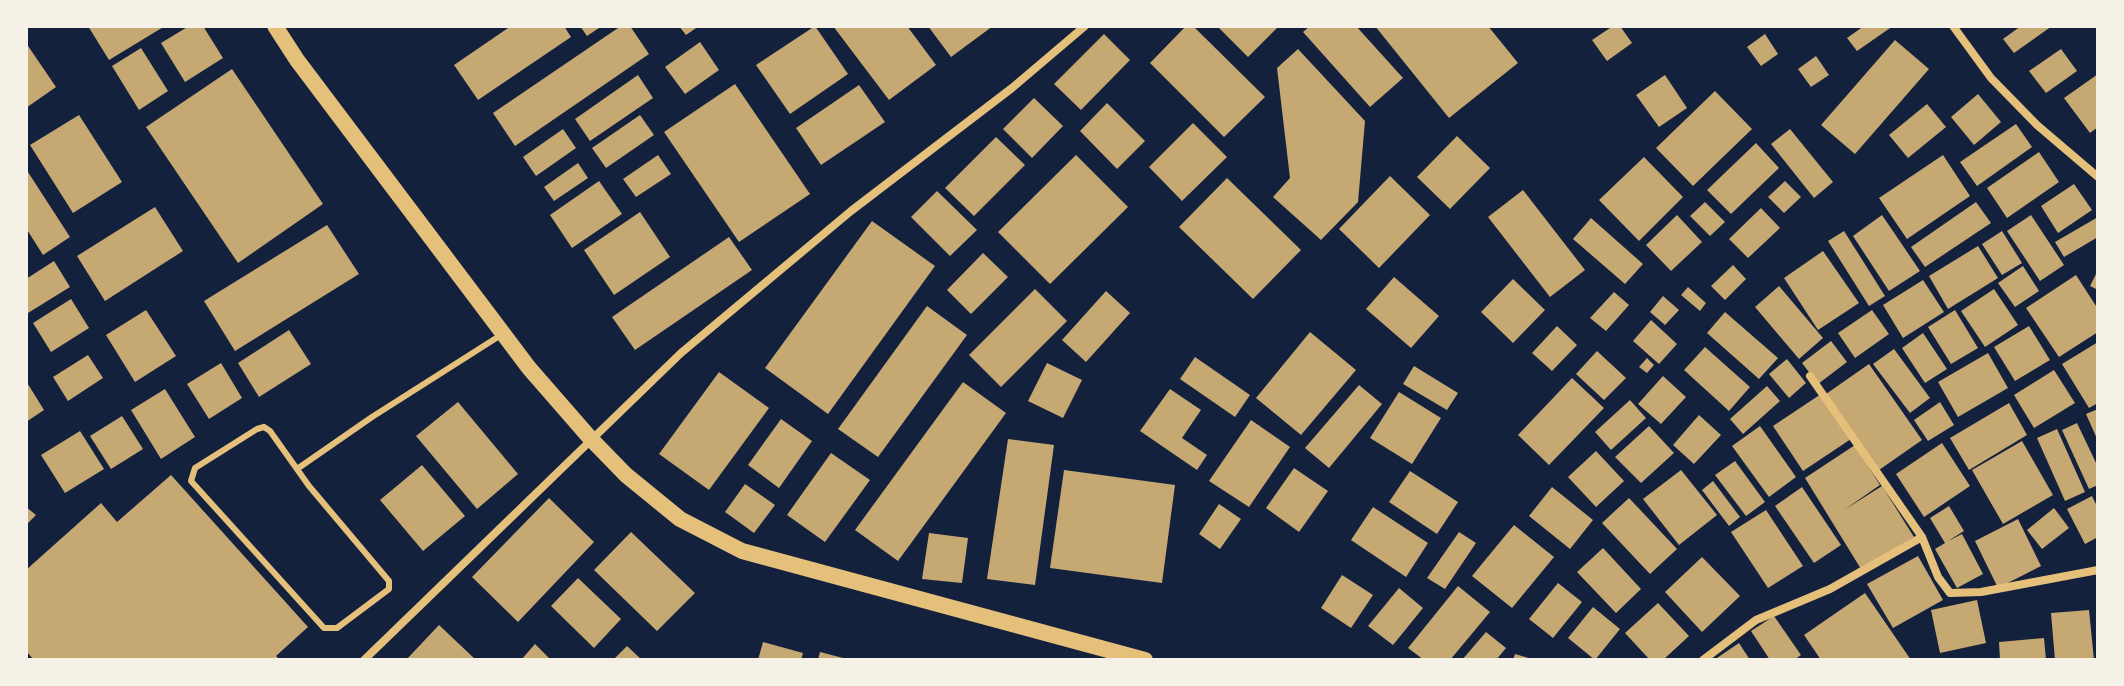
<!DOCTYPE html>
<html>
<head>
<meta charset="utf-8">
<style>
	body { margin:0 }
	#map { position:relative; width:2124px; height:686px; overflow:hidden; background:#14213d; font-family:Karla,sans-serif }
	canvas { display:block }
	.frame { position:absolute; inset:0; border:28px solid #f6f1e7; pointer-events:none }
</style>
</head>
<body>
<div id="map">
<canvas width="2124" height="686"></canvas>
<div class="frame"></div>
</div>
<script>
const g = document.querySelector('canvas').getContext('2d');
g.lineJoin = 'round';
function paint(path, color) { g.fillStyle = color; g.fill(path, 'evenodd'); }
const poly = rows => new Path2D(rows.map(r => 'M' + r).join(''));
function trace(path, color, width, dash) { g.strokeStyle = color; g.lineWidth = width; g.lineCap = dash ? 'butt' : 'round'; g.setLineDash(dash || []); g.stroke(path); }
paint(poly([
	[88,26,165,26,109,60],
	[189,26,203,26,223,58,185,82,161,43],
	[511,26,564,26,571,37,478,100,454,65],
	[580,26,602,26,587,36],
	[621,26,630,26,649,54,515,146,493,113],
	[679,26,699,26,686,35],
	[815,26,848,74,790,114,756,65],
	[833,26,907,26,936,65,889,100],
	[928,26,993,26,951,57],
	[1186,26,1193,26,1265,97,1224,137,1150,63],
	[1217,26,1279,26,1248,57],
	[1310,26,1356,26,1403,78,1370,107,1303,32],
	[1375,26,1488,26,1518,63,1449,118],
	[1613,26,1620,26,1632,43,1607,61,1592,40],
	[1864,26,1893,26,1857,51,1847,38],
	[2021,26,2052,26,2014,53,2003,39],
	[1104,34,1130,60,1081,110,1054,84],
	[1765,34,1778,54,1761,66,1747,47],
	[1895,40,1929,69,1855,154,1821,125],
	[700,42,719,70,685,94,665,67],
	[26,43,56,87,26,108],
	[141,48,168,91,139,110,112,66],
	[1298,49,1365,121,1358,202,1321,240,1273,197,1290,178,1277,68],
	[2061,49,2077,71,2046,93,2029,71],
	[1816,56,1829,75,1811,87,1798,69],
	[232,69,323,204,238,263,146,127],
	[2098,74,2098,127,2090,133,2064,98],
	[638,75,653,98,590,141,575,119],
	[1665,75,1687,108,1659,127,1636,95],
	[735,84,810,194,739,242,664,132],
	[859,85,885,122,821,165,796,128],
	[1715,91,1752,129,1693,186,1656,148],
	[1978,94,2001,122,1974,145,1951,117],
	[1034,98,1063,126,1032,158,1003,129],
	[1107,103,1145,141,1117,169,1080,131],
	[1927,104,1946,127,1908,158,1889,135],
	[79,115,122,182,73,213,30,145],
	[640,115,654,135,606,168,592,148],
	[1193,123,1227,157,1182,201,1149,167],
	[2016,124,2032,147,1977,186,1960,162],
	[563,129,576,148,536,176,523,157],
	[1790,129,1833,182,1814,198,1771,144],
	[1457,136,1490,168,1450,209,1417,177],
	[996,137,1025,165,974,216,945,188],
	[1756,143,1779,168,1731,214,1707,190],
	[2039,152,2059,182,2007,218,1987,188],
	[658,155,671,174,636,197,623,179],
	[1076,155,1128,207,1050,284,998,232],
	[1943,155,1970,196,1907,239,1879,198],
	[1644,157,1683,197,1639,241,1599,200],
	[578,163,588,178,554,201,544,187],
	[26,169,70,237,43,255,26,228],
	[1390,176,1430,215,1379,268,1339,229],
	[1227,178,1301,250,1253,299,1179,227],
	[599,181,622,214,572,248,550,215],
	[1785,181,1801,197,1784,213,1768,197],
	[2074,184,2092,210,2058,233,2041,206],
	[1523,190,1585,270,1550,297,1488,217],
	[937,191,977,230,950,256,911,217],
	[1705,202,1725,222,1710,236,1690,216],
	[1976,202,1991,223,1925,267,1911,247],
	[155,207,183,251,105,301,77,256],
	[1761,208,1780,228,1748,258,1729,239],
	[640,212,670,257,614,295,584,250],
	[1677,215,1702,242,1671,271,1646,245],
	[1882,215,1920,271,1889,291,1853,236],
	[2031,215,2064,265,2040,281,2007,231],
	[2098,217,2098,237,2064,257,2055,242],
	[1591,218,1643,264,1625,284,1573,239],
	[872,221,935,266,828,414,765,368],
	[327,225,359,274,235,351,204,301],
	[1844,231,1885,296,1869,306,1828,241],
	[2002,231,2022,263,2002,275,1982,244],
	[729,237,752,270,635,350,612,317],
	[1978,246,1998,278,1948,309,1929,276],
	[1823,251,1859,303,1818,330,1784,278],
	[983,253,1008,277,971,314,947,290],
	[54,261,70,287,28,313,26,309,26,279],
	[1733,265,1746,279,1725,300,1711,286],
	[2023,266,2039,291,2015,307,1998,283],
	[2098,270,2098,290,2090,286],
	[2076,275,2098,309,2098,332,2059,357,2026,308],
	[1394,277,1439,316,1411,348,1366,309],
	[1513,279,1545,310,1513,343,1481,312],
	[1923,280,1944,312,1903,338,1883,305],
	[1779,286,1823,338,1799,359,1755,307],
	[1688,287,1706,303,1700,311,1681,295],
	[1035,289,1067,321,1001,387,969,355],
	[1994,289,2018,325,1985,347,1961,311],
	[1106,291,1130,313,1086,362,1062,340],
	[1614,292,1629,305,1606,331,1590,318],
	[1663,296,1679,310,1665,325,1650,312],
	[71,299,89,328,51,352,33,323],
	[927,306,967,335,878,457,838,429],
	[146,310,176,356,135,382,106,335],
	[1872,310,1889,334,1855,358,1838,333],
	[1955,310,1978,348,1951,364,1928,327],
	[1725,312,1778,358,1759,379,1707,333],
	[1651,320,1677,344,1659,364,1633,341],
	[1557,326,1577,345,1552,371,1532,353],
	[2029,326,2050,360,2015,381,1994,347],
	[289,330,311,364,259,397,238,363],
	[1310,332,1356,370,1301,435,1256,398],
	[1923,333,1947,369,1925,383,1902,348],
	[1831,341,1847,362,1818,384,1802,363],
	[2098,342,2098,403,2089,408,2062,364],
	[1705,347,1750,387,1729,411,1684,370],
	[1894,349,1930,398,1910,413,1873,364],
	[1597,351,1626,378,1604,400,1576,374],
	[1988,353,2008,388,1958,417,1938,382],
	[88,355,103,378,68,401,53,377],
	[1195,357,1250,395,1235,417,1180,379],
	[1647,358,1654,365,1647,373,1639,367],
	[1787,359,1806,383,1789,398,1769,374],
	[221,363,242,398,209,419,187,384],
	[1047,363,1082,380,1063,418,1028,401],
	[1869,364,1922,440,1879,470,1826,394],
	[1414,366,1458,393,1447,410,1403,384],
	[2054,370,2075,403,2034,428,2014,395],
	[719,372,769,408,709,490,659,454],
	[1663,376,1686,397,1661,424,1638,404],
	[1572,378,1604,408,1549,465,1518,435],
	[26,381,44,410,26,422],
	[963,382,1006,413,898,561,855,530],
	[1359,385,1382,404,1329,468,1305,448],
	[1767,386,1780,401,1743,434,1730,419],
	[165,389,195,437,161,459,131,410],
	[1170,389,1201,410,1182,438,1207,455,1197,470,1140,431],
	[1399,392,1441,418,1412,464,1370,438],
	[1821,394,1851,439,1803,471,1773,426],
	[1630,400,1646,418,1611,450,1595,432],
	[458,402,518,474,477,509,416,436],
	[1940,402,1954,425,1928,441,1914,420],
	[2009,403,2027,435,1969,470,1950,438],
	[2098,409,2098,441,2086,414],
	[1699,415,1721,435,1694,464,1673,445],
	[122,416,143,449,111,469,90,436],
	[781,419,812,441,779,488,748,465],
	[1251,420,1290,447,1249,507,1209,481],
	[2077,423,2098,467,2098,485,2089,489,2062,430],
	[1649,426,1674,453,1641,483,1615,457],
	[1760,426,1796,477,1769,497,1732,446],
	[2057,429,2085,492,2065,501,2037,438],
	[80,431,104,469,65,493,41,455],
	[1008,439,1054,445,1035,585,987,579],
	[2022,441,2053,495,2003,524,1972,470],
	[1942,443,1970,486,1924,517,1896,474],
	[1855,445,1880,485,1844,510,1882,486,1914,537,1861,569,1805,478],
	[1596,451,1624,481,1596,507,1568,477],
	[831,453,870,480,825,542,787,515],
	[1735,461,1765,502,1746,516,1715,475],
	[422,465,465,516,423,551,380,500],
	[1294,468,1328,491,1299,532,1266,508],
	[1064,470,1175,485,1162,583,1050,568],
	[1681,470,1717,515,1679,545,1643,499],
	[1410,471,1458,502,1437,534,1389,502],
	[171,475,308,627,276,656,280,660,34,660,26,651,26,570,101,503,117,522],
	[1713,481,1740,517,1729,526,1702,490],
	[745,484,775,505,754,533,725,512],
	[1552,487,1593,520,1570,549,1529,516],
	[1802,487,1841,545,1814,563,1775,506],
	[2092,496,2098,508,2098,537,2085,544,2067,509],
	[549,498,594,542,518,622,472,577],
	[1629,498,1677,549,1650,574,1602,523],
	[1219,504,1241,519,1220,549,1199,534],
	[1949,506,1964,531,1948,541,1962,534,1983,574,1957,588,1935,549,1945,543,1930,518],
	[26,507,36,515,26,525],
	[1373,507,1428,543,1406,577,1351,540],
	[2054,508,2069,528,2042,549,2027,530],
	[1766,510,1803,566,1768,588,1731,532],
	[2018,519,2041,566,1998,588,1975,541],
	[1514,525,1554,557,1512,608,1472,576],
	[631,532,695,593,657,631,594,570],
	[1459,532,1476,543,1445,589,1427,578],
	[929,533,968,538,962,583,922,579],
	[1603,548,1641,589,1616,613,1577,572],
	[1918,556,1943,600,1893,628,1867,584],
	[1702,557,1740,596,1702,632,1665,592],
	[1342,575,1373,595,1351,628,1321,608],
	[578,578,621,619,594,648,551,606],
	[1558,583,1582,602,1553,638,1529,619],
	[1458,586,1490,612,1450,660,1424,660,1408,648],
	[1399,588,1423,608,1393,645,1368,626],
	[1865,593,1911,660,1821,660,1804,635],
	[1977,600,1986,643,1940,653,1931,610],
	[1658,603,1689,636,1663,660,1650,660,1625,633],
	[1593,607,1620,629,1595,660,1568,638],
	[2089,610,2094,660,2055,660,2051,613],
	[1774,616,1801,655,1794,660,1770,660,1751,631],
	[439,625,476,660,406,660],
	[1486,632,1506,648,1496,660,1462,660],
	[2044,638,2046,660,2000,660,1999,642],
	[763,642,803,653,801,660,758,660],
	[1739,643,1750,660,1714,660],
	[535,644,551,660,521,660],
	[627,646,642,660,613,660],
	[820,652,847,659,847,660,818,660],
	[1515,654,1532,659,1532,660,1513,660]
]), '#c6a872');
trace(poly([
	[264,427,270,431,309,486,389,581,389,589,337,628,324,628,191,481,195,468,257,429,264,427],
	[297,469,372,417,501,335]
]), '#e5c07b', 6);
trace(poly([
	[1953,26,1991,78,2037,125,2098,177],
	[1922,537,1938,577,1950,593,1981,592,2098,570],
	[364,660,681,353,851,211,1012,88,1085,26],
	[1703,660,1756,620,1830,589,1922,537,1810,376]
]), '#e5c07b', 8);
trace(poly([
	[275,26,297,60,529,368,590,438,626,475,680,519,742,551,1145,660]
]), '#e5c07b', 16);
</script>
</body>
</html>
